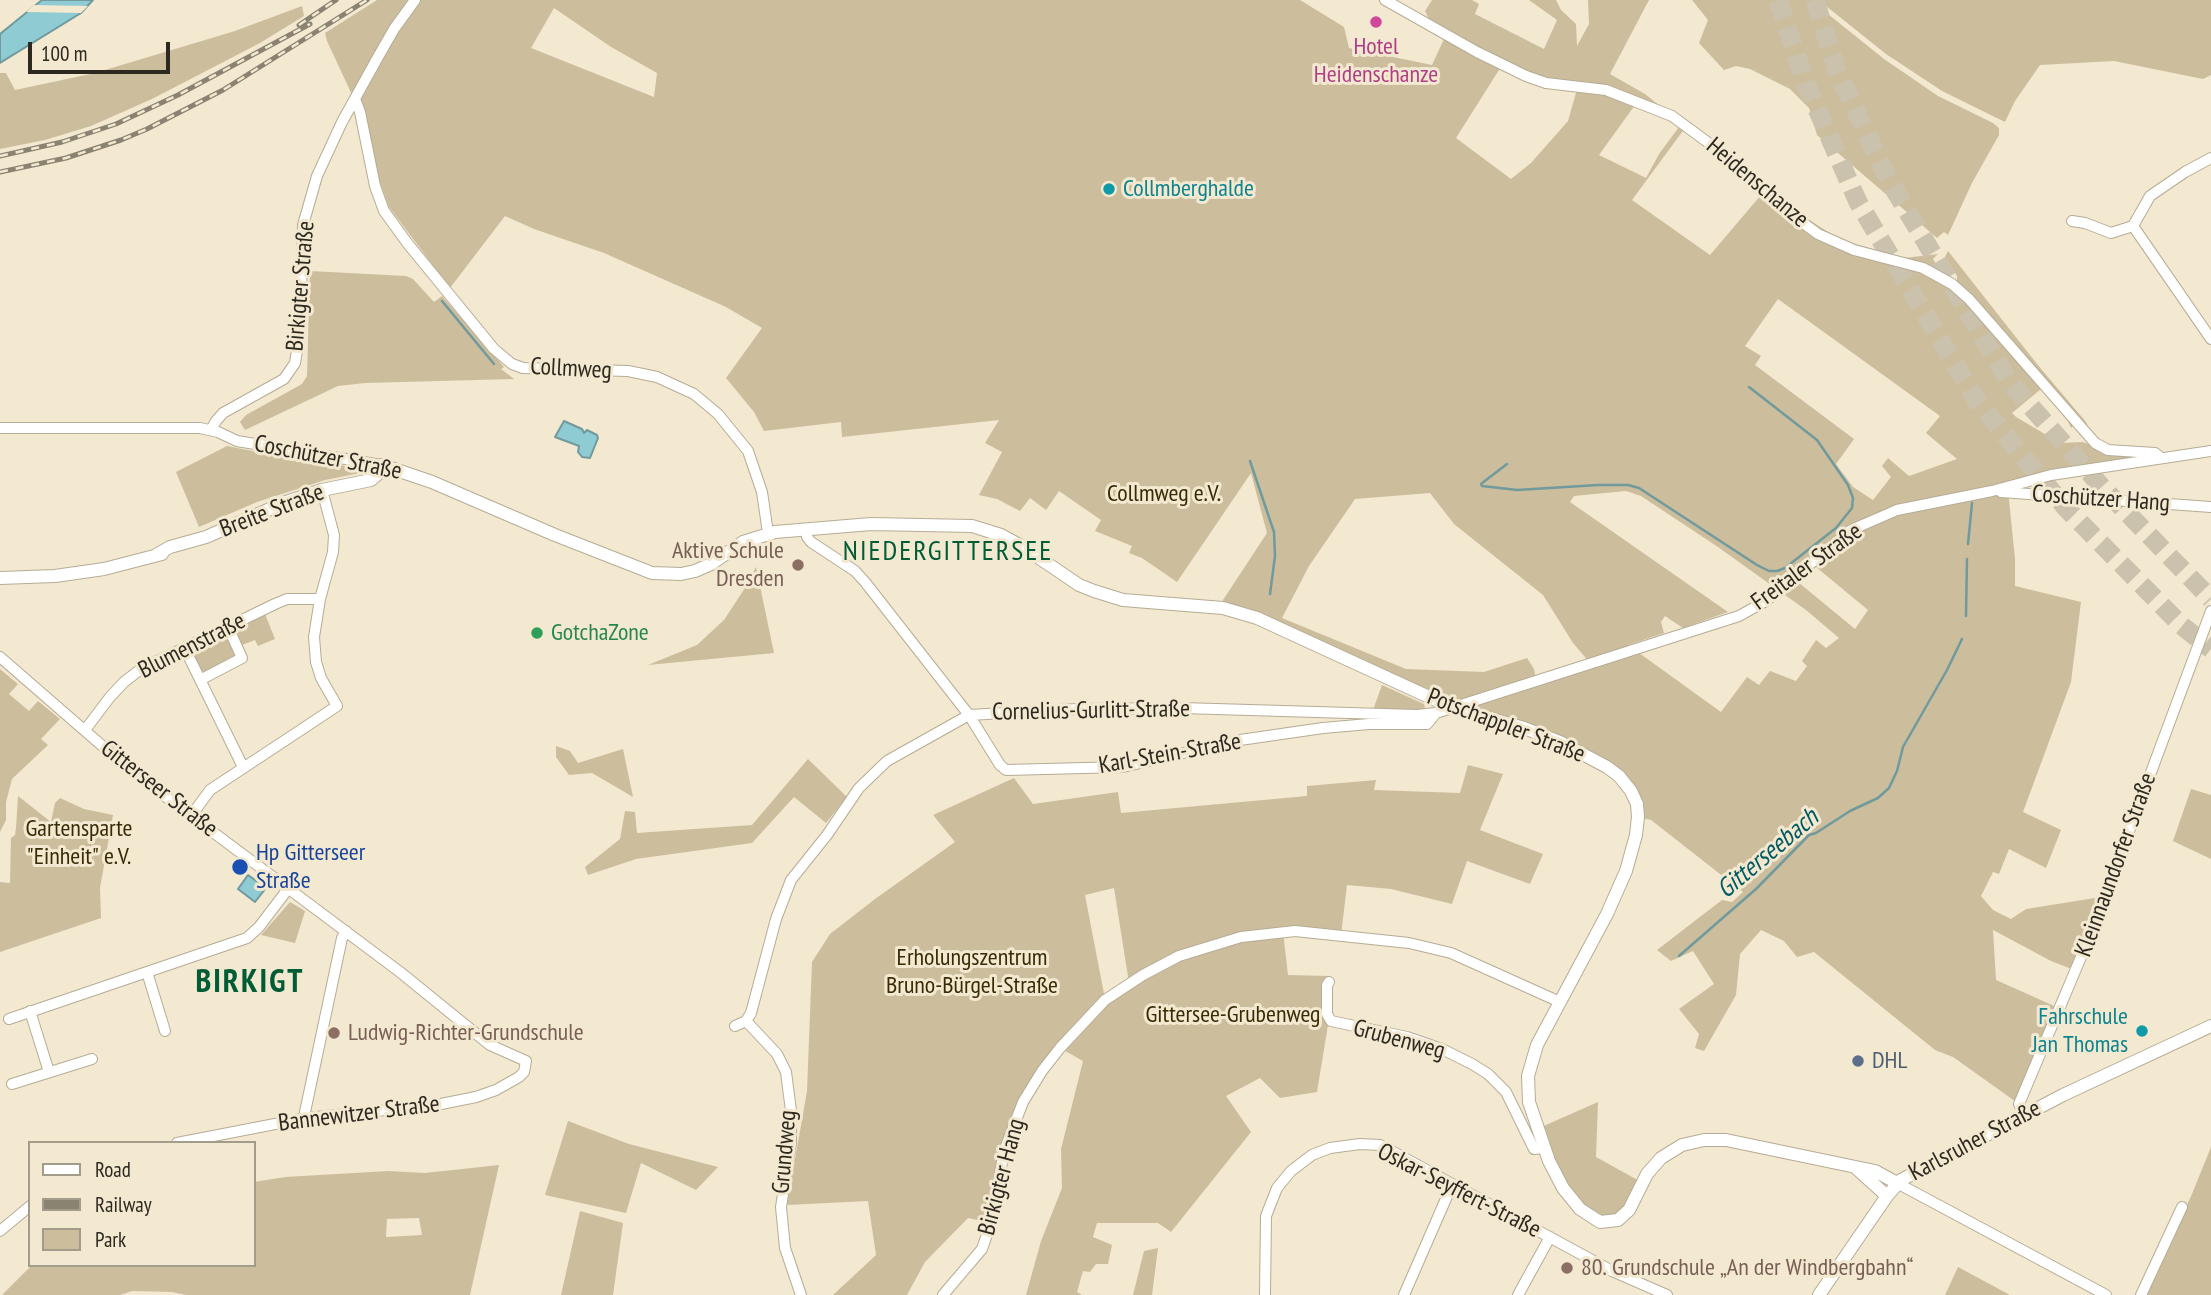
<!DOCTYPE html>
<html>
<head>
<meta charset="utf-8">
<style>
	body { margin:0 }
	#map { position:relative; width:2211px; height:1295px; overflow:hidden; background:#f3e8d0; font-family:"PT Sans Narrow",sans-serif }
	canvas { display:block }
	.legend { position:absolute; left:28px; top:1141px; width:228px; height:126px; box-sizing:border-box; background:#f3e8d0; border:2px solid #a49c8a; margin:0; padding:9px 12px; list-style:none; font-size:21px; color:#2d2920 }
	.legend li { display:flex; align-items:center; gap:14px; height:35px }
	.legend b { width:35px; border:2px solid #a49c8a }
	.scale { position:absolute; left:28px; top:42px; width:142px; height:32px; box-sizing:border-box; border:4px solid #2d2920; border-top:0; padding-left:9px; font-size:21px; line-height:24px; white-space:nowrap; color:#2d2920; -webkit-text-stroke:5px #f3e8d0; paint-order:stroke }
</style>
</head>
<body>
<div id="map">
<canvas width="2211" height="1295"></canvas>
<ul class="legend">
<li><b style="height:9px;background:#fff"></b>Road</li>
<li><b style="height:9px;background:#8a8372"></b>Railway</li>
<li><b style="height:19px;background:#ccbd9d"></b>Park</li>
</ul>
<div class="scale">100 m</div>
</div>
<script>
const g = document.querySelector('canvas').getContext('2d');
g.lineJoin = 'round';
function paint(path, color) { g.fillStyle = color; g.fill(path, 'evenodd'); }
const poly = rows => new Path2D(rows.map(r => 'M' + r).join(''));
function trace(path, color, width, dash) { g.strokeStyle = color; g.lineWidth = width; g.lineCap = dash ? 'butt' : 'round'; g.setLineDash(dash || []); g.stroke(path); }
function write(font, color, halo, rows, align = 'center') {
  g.font = font + ' "PT Sans Narrow",sans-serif'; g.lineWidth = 6; g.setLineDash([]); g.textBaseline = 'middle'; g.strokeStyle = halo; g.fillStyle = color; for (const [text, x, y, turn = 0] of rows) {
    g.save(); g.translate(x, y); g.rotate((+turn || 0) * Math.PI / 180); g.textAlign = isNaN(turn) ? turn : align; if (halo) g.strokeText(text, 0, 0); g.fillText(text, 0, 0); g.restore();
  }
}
paint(poly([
	[377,0,1300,0,1344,27,1349,48,1432,65,1444,39,1448,39,1498,67,1499,70,1456,138,1511,179,1531,163,1568,121,1577,89,1601,91,1650,109,1685,128,1632,200,1710,255,1761,195,1796,223,1830,243,1862,256,1922,271,1954,288,1965,298,2073,426,2071,428,2068,421,2041,389,2012,413,2016,417,2060,443,2083,442,2108,452,2146,455,2110,461,2110,467,2008,490,2015,559,2015,586,2081,602,2071,682,2023,812,2061,830,2046,868,2009,849,1999,874,1993,872,1981,896,1993,910,2011,919,2026,909,2095,898,2103,902,2077,971,2051,961,1993,930,1996,980,2061,1009,2019,1104,1953,1057,1935,1050,1814,952,1797,957,1784,941,1761,930,1740,954,1736,995,1704,1051,1695,1048,1699,1034,1679,1009,1714,984,1693,951,1671,961,1657,950,1722,900,1732,902,1743,892,1651,820,1638,817,1635,798,1625,783,1594,759,1547,736,1453,708,1257,618,1223,608,1223,600,1267,533,1251,473,1177,582,1142,558,1129,553,1132,546,1095,531,1101,520,1059,491,1046,510,1030,498,1020,511,997,499,979,495,1002,452,985,443,999,420,842,437,841,422,764,431,754,412,726,378,762,328,726,307,604,253,534,229,505,216,450,288,389,207,369,152,360,112,327,41,325,33],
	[554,8,611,47,657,73,654,97,531,48],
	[1635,105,1669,120,1679,127,1659,154,1646,178,1599,155],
	[1778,299,1940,416,1926,433,1957,459,1909,476,1888,458,1882,466,1891,477,1873,500,1853,487,1836,464,1854,439,1755,365,1761,356,1745,346],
	[1626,491,1641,496,1718,547,1806,610,1839,638,1826,648,1816,640,1802,661,1807,666,1796,681,1770,671,1759,685,1747,677,1721,712,1628,645,1664,633,1661,622,1665,616,1683,628,1728,612,1570,502,1574,496],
	[1430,493,1454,524,1543,595,1573,643,1591,664,1536,680,1534,669,1527,658,1484,672,1406,669,1282,618,1309,566,1355,499],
	[1816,567,1868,610,1855,629,1798,582],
	[1432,0,1472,0,1479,4,1475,14,1544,49,1557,20,1529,0,1556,0,1561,10,1576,24,1577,46,1589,24,1588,0,1649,0,1610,74,1645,94,1660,106,1551,81,1505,63,1429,19,1425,11],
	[1692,0,2211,0,2211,75,2203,79,2114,61,2040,65,2015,101,2005,122,1942,91,1886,54,1821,2,1818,6,1884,59,1938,96,1993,123,1999,128,1999,135,1972,183,1948,235,1944,232,1937,238,1817,135,1809,108,1790,89,1750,69,1736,66,1724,70,1699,43,1708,20],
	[302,6,304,16,260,43,152,99,91,126,45,140,0,149,0,73,6,73,15,90,95,73,235,31],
	[1770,186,1811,221,1831,234,1852,243,1904,258,1938,254,1933,259,1938,267,1943,267,1947,276,1860,249,1808,224,1766,190],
	[1948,251,2037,364,2086,422,2092,437,1957,283,1957,276,1945,257],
	[310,271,406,276,413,279,434,302,442,296,504,367,501,369,514,379,365,383,338,386,245,430,240,422,246,415,302,384,307,376],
	[227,446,278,456,320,460,361,470,360,473,325,480,257,502,199,527,176,472],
	[756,567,774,653,648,665,697,645,724,620,743,591],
	[265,614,275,639,258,646,255,640,242,645,235,627],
	[222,634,228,635,237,653,235,658,206,673,201,671,191,653,193,648],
	[0,669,18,684,9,694,29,711,38,701,60,719,41,739,48,745,12,779,6,802,6,820,0,832],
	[1382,685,1424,704,1425,708,1422,710,1373,710],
	[556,746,570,751,578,763,623,749,633,797,592,773,569,775,556,757],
	[808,759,847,797,826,823,794,797,752,843,636,859,588,875,585,867,620,839,625,811,635,812,637,833,752,825],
	[1468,765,1503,774,1480,830,1543,854,1530,884,1467,861,1452,904,1391,889,1347,885,1341,935,1283,932,1288,975,1329,976,1329,1019,1317,1092,1280,1098,1260,1078,1226,1096,1251,1132,1171,1232,1158,1223,1097,1223,1093,1237,1112,1245,1108,1264,1096,1264,1090,1272,1083,1271,1077,1292,1082,1295,1026,1295,1041,1241,1062,1188,1061,1149,1083,1061,1060,1048,1011,1131,991,1223,968,1218,925,1262,907,1295,833,1295,876,1255,868,1201,787,1205,807,1091,812,962,830,934,875,899,955,842,933,815,1014,778,1033,804,1118,792,1121,813,1307,796,1307,786,1376,780,1374,790,1460,793],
	[1114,888,1129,983,1105,999,1085,895],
	[2191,789,2211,795,2211,859,2173,841],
	[18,796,51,822,55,803,60,798,84,809,113,815,100,888,101,918,0,952,0,882,10,883,11,838,15,835,16,828],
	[290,902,305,911,295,943,261,935],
	[1598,1102,1596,1157,1643,1183,1635,1199,1611,1222,1580,1209,1537,1129],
	[568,1121,629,1144,718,1167,696,1190,641,1163,626,1213,545,1195],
	[2211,1147,2211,1295,2146,1295,2192,1194],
	[499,1165,470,1295,186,1295,172,1292,132,1291,120,1295,2,1295,32,1265,254,1265,254,1182,285,1177,388,1171,425,1173],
	[419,1218,422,1235,386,1237,387,1219],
	[580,1211,623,1223,613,1295,561,1295],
	[1158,1248,1152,1295,1133,1295,1144,1251],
	[1958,1267,2010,1295,1945,1295]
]), '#ccbd9d');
const water = poly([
	[42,0,93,0,81,13,0,63,0,34,42,0],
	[564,421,582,429,584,433,587,430,597,435,598,438,590,458,582,457,578,452,579,446,555,437,564,421],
	[248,875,266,888,255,902,238,889,248,875]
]);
paint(water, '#8ecbd2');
trace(water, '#719a9d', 2);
paint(poly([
	[34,5,88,6,81,13,26,12]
]), '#f3e8d0');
trace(poly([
	[442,301,494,364],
	[1250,461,1274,532,1275,556,1270,594],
	[1507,464,1490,477,1481,484,1482,486,1517,490,1598,485,1628,485,1639,488,1757,565,1769,571,1777,571,1785,568,1836,528,1852,508,1853,498,1848,485,1817,440,1749,387],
	[1968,544,1972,503],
	[1966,616,1967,559],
	[1679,956,1756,889,1809,835,1816,833,1850,811,1878,798,1889,788,1897,771,1903,747,1947,670,1962,639]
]), '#719a9d', 2.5);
trace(poly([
	[1778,0,1806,84,1858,202,1977,401,2065,507,2181,625,2211,649],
	[1815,0,1837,71,1888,179,2010,383,2103,488,2211,599]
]), '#cbc2ad', 19, [19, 10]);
const minor = poly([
	[1385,0,1477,52,1526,76,1546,83,1606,90,1672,116,1725,155,1773,201,1818,234,1854,250,1923,268,1952,284,1969,299,2095,443,2108,450,2155,453,2159,456],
	[355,99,360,112,375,186,384,211,408,244,494,349,512,364,523,368,628,371,657,377,694,394,718,414,748,451,762,492,768,533],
	[2072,221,2085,223,2111,233,2133,226],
	[2133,226,2211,339],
	[2133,226,2150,196,2185,172,2211,158],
	[0,428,200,428,218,432,237,441,382,465],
	[211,430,216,421,223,413,284,379,295,363,300,332,303,225,317,176,342,122,378,57,394,29,415,0],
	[2001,492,2211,507],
	[806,529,807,537,811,542,855,571,865,582,969,715,1000,765,1006,770,1123,767,1240,740,1323,728,1369,724,1427,724,1436,713],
	[185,649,243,767],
	[0,657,107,750,162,794,400,972,490,1045,526,1061,524,1072,519,1077,496,1090,476,1097,436,1105,306,1118,177,1143],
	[200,680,242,658,228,627],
	[85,730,110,697,124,682,141,669,275,604,287,599,320,599],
	[191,816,210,790,337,706,321,678,316,662,314,637,320,599,333,552,334,535,322,490],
	[147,972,165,1031],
	[1329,982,1327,985,1327,1014,1331,1021,1407,1037,1442,1049,1472,1064,1488,1074,1506,1092,1534,1149,1544,1148],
	[30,1011,49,1072],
	[9,1019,247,938,259,927,288,889],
	[746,1021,777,1054,786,1072,791,1111,791,1143,781,1207,785,1248,801,1295],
	[735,1026,746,1021,751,1013,776,919,791,880,827,835,859,788,887,761,969,715,1077,709,1182,708,1417,715,1436,713,1739,616,1766,601,1851,530,1897,510,1992,491,2051,475,2211,451],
	[12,1084,92,1059],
	[2026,1114,2019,1104,2092,931,2211,611],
	[306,1118,305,1112,342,938,346,931],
	[1897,1183,2106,1295],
	[0,1231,30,1206],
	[943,1295,982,1249,991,1223,1004,1151,1023,1102,1042,1071,1060,1048,1105,1000,1143,975,1179,956,1241,937,1295,931,1409,943,1451,953,1560,1002],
	[1265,1295,1266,1216,1277,1188,1291,1171,1312,1155,1330,1148,1360,1144,1380,1145,1386,1148,1612,1271,1667,1295],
	[1404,1295,1452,1185],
	[1518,1295,1550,1237],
	[2141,1295,2182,1207]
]);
const tertiary = poly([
	[156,555,170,547,206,537,286,502,322,490,371,480,378,474,382,465,432,482,555,535,652,573,681,574,695,571,711,564,743,542,775,532,871,524,972,526,1001,535,1023,547,1079,585,1094,591,1123,600,1223,608,1257,618,1453,708,1524,728,1560,742,1607,767,1619,776,1631,791,1637,804,1638,817,1636,835,1626,871,1607,914,1537,1045,1528,1076,1529,1102,1549,1161,1563,1188,1580,1209,1600,1222,1618,1220,1629,1210,1647,1174,1661,1158,1682,1145,1704,1140,1726,1140,1875,1171,1897,1183],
	[0,578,55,576,104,569,162,554],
	[1856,1168,1887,1196],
	[1819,1295,1887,1196,1901,1180,2063,1095,2211,1026]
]);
trace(minor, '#b6ac95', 12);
trace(tertiary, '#b6ac95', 14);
trace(minor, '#fff', 10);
trace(tertiary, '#fff', 12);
const rail = poly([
	[299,25,336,0],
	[0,156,62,142,116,124,178,95,310,24],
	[0,172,66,158,121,140,147,129,223,90,367,0]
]);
trace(rail, '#8a8372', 5);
trace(rail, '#f3e8d0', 2.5, [8]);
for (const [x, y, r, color] of [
	[1376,22,7,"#d1479c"],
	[1109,189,7,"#0f9aa8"],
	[798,565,7,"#8d6e63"],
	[537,633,7,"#2e9e5b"],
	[240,867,9,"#1a4fb4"],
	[2142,1031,7,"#0f9aa8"],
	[334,1033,7,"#8d6e63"],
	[1858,1061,7,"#5c6f8a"],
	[1567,1268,7,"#8d6e63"]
]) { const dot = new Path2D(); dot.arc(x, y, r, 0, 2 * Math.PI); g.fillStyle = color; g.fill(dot); trace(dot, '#f3e8d0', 2.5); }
write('24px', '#b23c85', '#f3e8d0', [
	["Hotel",1376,47],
	["Heidenschanze",1376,75]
]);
write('24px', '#2d2920', '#f3e8d0', [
	["Heidenschanze",1757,183,40],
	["Birkigter Straße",301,286,-85],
	["Collmweg",571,369,3],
	["Coschützer Straße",328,458,11],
	["Coschützer Hang",2101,499,4],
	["Breite Straße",272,511,-21],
	["Freitaler Straße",1807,567,-36],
	["Blumenstraße",192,646,-27],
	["Cornelius-Gurlitt-Straße",1091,711,-1],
	["Potschappler Straße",1506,726,21],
	["Karl-Stein-Straße",1170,754,-10],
	["Gitterseer Straße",159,789,38],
	["Kleinnaundorfer Straße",2116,865,-70],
	["Grubenweg",1399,1040,15],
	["Bannewitzer Straße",359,1114,-7],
	["Karlsruher Straße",1975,1141,-28],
	["Grundweg",785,1152,-85],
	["Birkigter Hang",1002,1177,-75],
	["Oskar-Seyffert-Straße",1459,1191,27]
]);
write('24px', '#0d838f', '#f3e8d0', [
	["Collmberghalde",1123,189],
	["Fahrschule",2128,1017,"right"],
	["Jan Thomas",2128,1045,"right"]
], 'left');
write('24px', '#382a04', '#f3e8d0', [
	["Collmweg e.V.",1164,494],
	["Gartensparte",79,829],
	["\"Einheit\" e.V.",79,857],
	["Erholungszentrum",972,958],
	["Bruno-Bürgel-Straße",972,986],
	["Gittersee-Grubenweg",1233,1015]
]);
write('24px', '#785e54', '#f3e8d0', [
	["Aktive Schule",784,551,"right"],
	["Dresden",784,579,"right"],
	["Ludwig-Richter-Grundschule",348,1033],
	["80. Grundschule „An der Windbergbahn“",1581,1268]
], 'left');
write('24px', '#27864d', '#f3e8d0', [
	["GotchaZone",551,633]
], 'left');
write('24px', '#164399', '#f3e8d0', [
	["Hp Gitterseer",256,853],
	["Straße",256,881]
], 'left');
write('24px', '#4e5e75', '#f3e8d0', [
	["DHL",1872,1061]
], 'left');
write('italic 26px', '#005a63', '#f3e8d0', [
	["Gitterseebach",1768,854,-40]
]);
g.letterSpacing = '2px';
write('28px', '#005c35', '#f3e8d0', [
	["NIEDERGITTERSEE",948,552]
]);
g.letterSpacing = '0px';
g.letterSpacing = '2px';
write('bold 32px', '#005c35', '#f3e8d0', [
	["BIRKIGT",250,983]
]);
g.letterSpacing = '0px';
</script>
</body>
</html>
